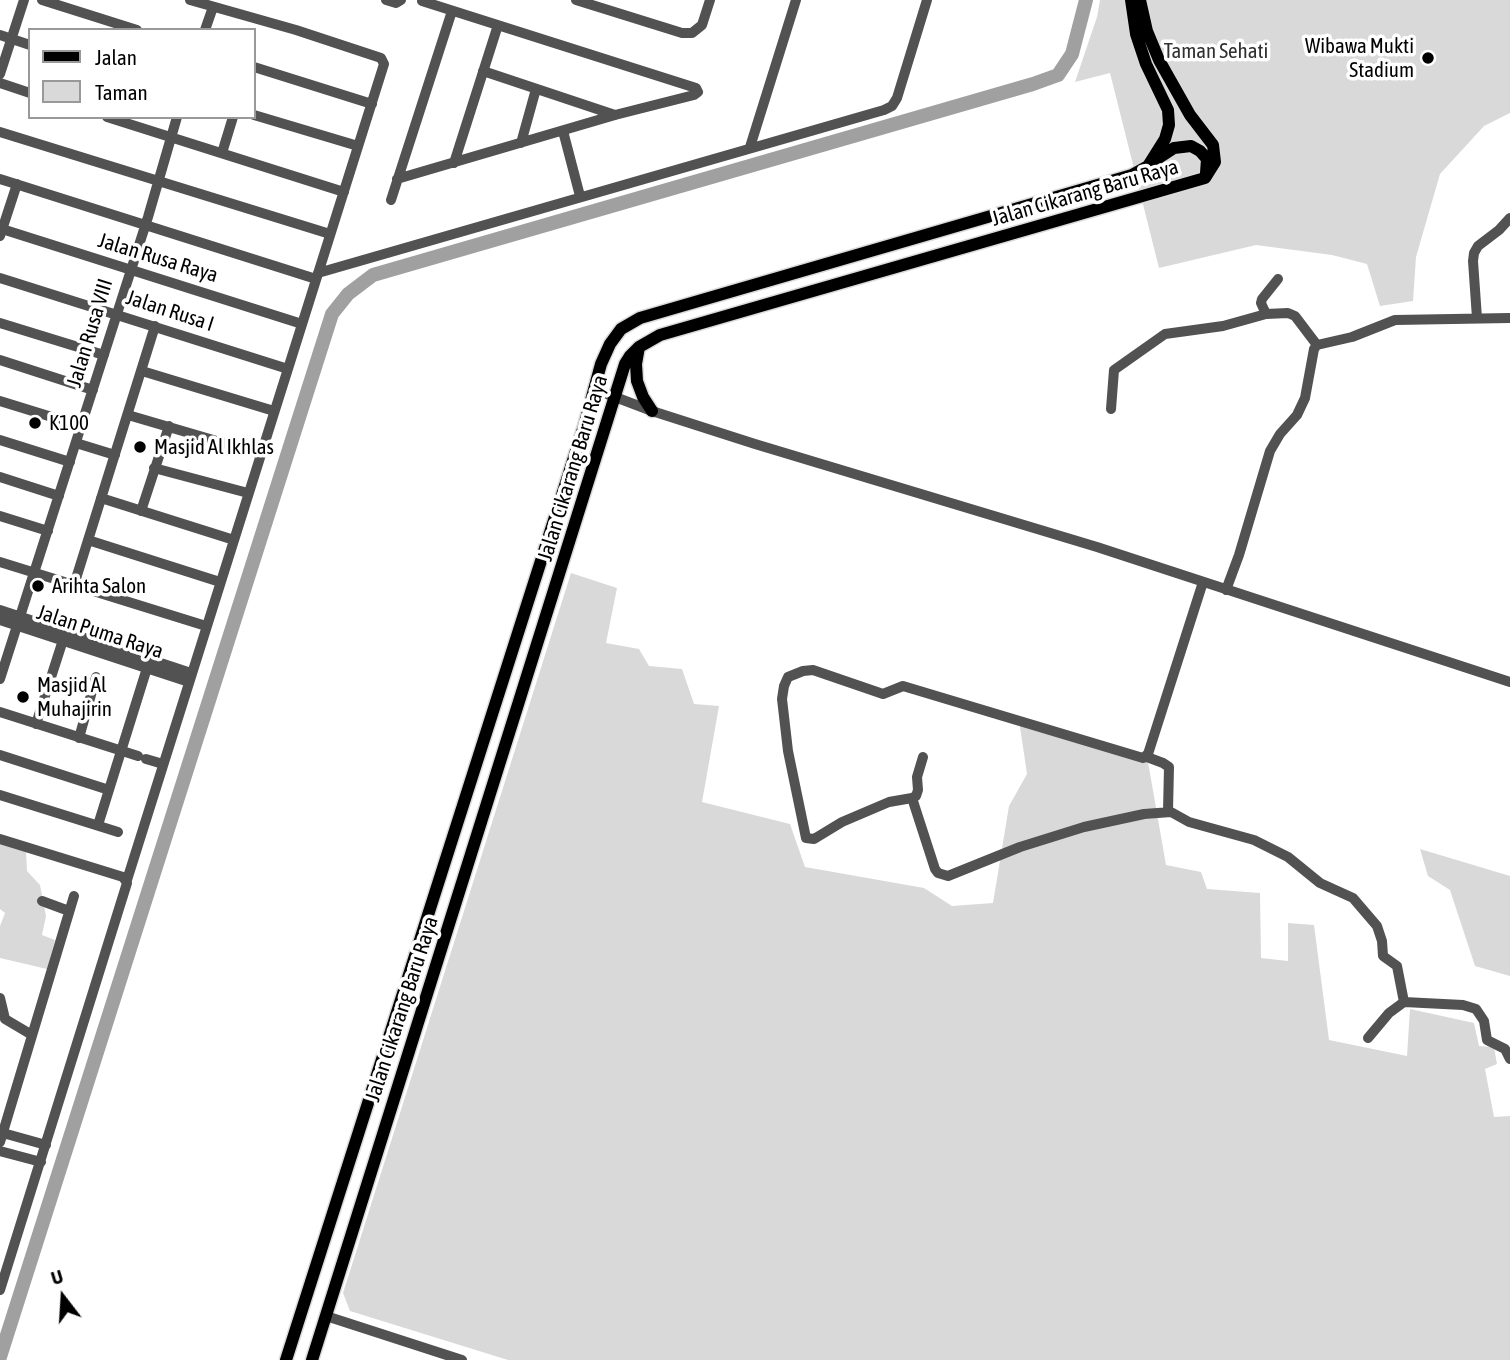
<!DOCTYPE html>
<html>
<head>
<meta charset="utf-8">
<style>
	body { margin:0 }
	#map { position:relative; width:1510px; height:1360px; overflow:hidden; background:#fff; font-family:"Asap Condensed",sans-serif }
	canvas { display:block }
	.legend { position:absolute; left:28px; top:28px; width:228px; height:91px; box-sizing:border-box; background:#fff; border:2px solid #999; margin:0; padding:9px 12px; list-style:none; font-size:21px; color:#000 }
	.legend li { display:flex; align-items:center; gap:14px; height:35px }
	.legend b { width:35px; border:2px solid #999 }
	.north { position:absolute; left:28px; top:1262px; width:70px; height:70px; -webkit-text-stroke:5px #fff; paint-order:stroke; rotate:343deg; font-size:19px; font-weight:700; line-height:28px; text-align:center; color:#000 }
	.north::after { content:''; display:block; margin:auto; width:24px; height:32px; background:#000; clip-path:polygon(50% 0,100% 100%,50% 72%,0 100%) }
</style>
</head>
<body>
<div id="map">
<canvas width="1510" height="1360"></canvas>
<ul class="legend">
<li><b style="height:9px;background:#000"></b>Jalan</li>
<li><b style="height:19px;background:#d9d9d9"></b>Taman</li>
</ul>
<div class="north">U</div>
</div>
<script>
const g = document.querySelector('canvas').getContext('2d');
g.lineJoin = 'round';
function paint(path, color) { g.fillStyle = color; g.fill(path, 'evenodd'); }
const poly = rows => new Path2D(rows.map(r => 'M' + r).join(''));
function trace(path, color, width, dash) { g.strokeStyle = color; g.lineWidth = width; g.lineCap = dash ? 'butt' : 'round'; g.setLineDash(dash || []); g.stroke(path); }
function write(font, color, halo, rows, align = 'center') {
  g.font = font + ' "Asap Condensed",sans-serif'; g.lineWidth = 7; g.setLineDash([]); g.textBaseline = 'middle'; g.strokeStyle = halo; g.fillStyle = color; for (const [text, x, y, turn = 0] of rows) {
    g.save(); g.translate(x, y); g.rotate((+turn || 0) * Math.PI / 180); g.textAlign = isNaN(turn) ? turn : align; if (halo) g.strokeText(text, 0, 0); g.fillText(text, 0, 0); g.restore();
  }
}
paint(poly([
	[1100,0,1510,0,1510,113,1484,126,1440,174,1416,257,1413,301,1380,306,1367,264,1332,255,1256,245,1159,268,1110,73,1075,82,1097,17],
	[571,573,617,588,606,643,639,649,649,666,682,669,694,704,719,706,702,802,790,824,805,867,924,888,952,906,993,903,1009,806,1027,774,1019,720,1148,762,1166,865,1201,872,1207,889,1260,893,1261,958,1288,961,1288,923,1314,925,1329,1040,1407,1056,1410,1009,1474,1023,1479,1046,1494,1047,1497,1064,1485,1069,1494,1117,1510,1116,1510,1360,508,1360,350,1311,343,1293],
	[0,842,26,851,27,871,40,885,46,916,42,935,55,940,47,969,0,958,0,926,5,913,0,909],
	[1420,849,1510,876,1510,976,1475,966,1450,890,1428,876]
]), '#d9d9d9');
trace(poly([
	[0,1357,332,314,348,294,373,275,1033,84,1058,75,1072,54,1086,0]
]), '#a0a0a0', 14);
const major = poly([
	[1154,161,1174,148,1191,146,1200,151,1207,159,1206,173],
	[639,347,636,364,637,381,643,397,652,411],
	[286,1360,584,426,601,364,610,344,621,329,640,318,1132,175,1148,166,1165,139,1169,125,1168,110,1146,64,1136,34,1131,0],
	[312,1360,625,364,630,356,639,347,660,335,1205,178,1215,162,1213,145,1190,115,1159,60,1147,31,1140,0]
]);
trace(major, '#dbdbdb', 15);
trace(poly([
	[42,0,137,30],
	[386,0,396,3,401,0],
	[576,0,682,33,692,33,702,25,710,0],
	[205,30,213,7],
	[0,35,30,45],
	[254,67,372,104],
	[483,71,615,115],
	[0,74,24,0],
	[0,83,30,93],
	[254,115,358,146],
	[107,117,344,192],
	[563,131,580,196],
	[0,132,330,234],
	[521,143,536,89],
	[750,147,796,0],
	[222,153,233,117],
	[454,163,498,25],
	[0,179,316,279],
	[397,179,615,115,694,95,698,92,696,88,422,1],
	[391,200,452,11],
	[2,229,302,324],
	[0,236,17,184],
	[318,273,884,110,892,106,897,98,927,0],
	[0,278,288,369],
	[1266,314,1261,303,1262,299,1278,279],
	[1477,318,1473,261,1474,253,1478,246,1499,230,1510,218],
	[0,323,104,355],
	[1317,345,1352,337,1395,320,1510,318],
	[0,360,93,390],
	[142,371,274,411],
	[594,389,652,411,755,444,1097,547,1510,682],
	[0,401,81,426],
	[1111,409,1114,370,1165,334,1223,326,1266,314,1288,313,1295,316,1317,345],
	[128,415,261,454],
	[0,440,70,462],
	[76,443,115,455],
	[154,468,248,493],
	[0,477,59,496],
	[101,498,234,540],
	[141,511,169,426],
	[0,516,48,531],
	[88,540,220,582],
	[0,562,206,626],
	[1203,582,1148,754,1143,758,903,686,883,694,813,670,803,671,788,677,784,686,782,699,788,751,806,838,814,839,842,822,889,802,912,798,935,869,938,873,948,876,1020,847,1084,827,1144,814,1171,812,1189,822,1254,840,1288,857,1320,883,1353,898,1377,926,1382,941,1383,956,1397,966,1404,1002,1463,1005,1476,1009,1484,1021,1487,1040,1505,1049,1510,1059],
	[74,585,155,326],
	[1226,590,1239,555,1270,451,1280,434,1297,415,1305,398,1314,349,1317,345],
	[0,610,191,673],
	[0,620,189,682],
	[0,679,148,217,177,117],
	[0,712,138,756],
	[36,724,63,640],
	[79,738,96,677],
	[0,755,109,790],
	[1147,757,1163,763,1169,767,1168,811],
	[146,759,163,764],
	[0,795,118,832],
	[912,798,916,796,918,790,917,777,923,757],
	[98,825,147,668],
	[0,839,123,877,127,883,0,1290],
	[127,880,384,64,381,58,296,30,190,0],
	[42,901,69,911],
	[0,998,5,1019,32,1035],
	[1368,1038,1389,1013,1404,1002],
	[3,1133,46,1145],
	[0,1142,74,896],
	[0,1151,41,1162],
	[326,1316,462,1360]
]), '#525252', 10);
trace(major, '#000', 12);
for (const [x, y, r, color] of [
	[1428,58,7,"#000"],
	[35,423,7,"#000"],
	[140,447,7,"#000"],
	[38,586,7,"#000"],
	[23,697,7,"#000"]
]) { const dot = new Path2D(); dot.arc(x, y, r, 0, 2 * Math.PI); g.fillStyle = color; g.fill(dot); trace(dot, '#fff', 2.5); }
write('21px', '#000', '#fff', [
	["Wibawa Mukti",1414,46,"right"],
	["Stadium",1414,70,"right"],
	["K100",49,423],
	["Masjid Al Ikhlas",154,447],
	["Arihta Salon",52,586],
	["Masjid Al",37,685],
	["Muhajirin",37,709]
], 'left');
write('21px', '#303030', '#fff', [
	["Taman Sehati",1216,51]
]);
write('21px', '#000', '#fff', [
	["Jalan Cikarang Baru Raya",1085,193,-16],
	["Jalan Rusa Raya",158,258,17],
	["Jalan Rusa I",170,311,18],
	["Jalan Rusa VIII",90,333,-73],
	["Jalan Cikarang Baru Raya",573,468,-73],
	["Jalan Puma Raya",100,632,18],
	["Jalan Cikarang Baru Raya",402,1009,-72]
]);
</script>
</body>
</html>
